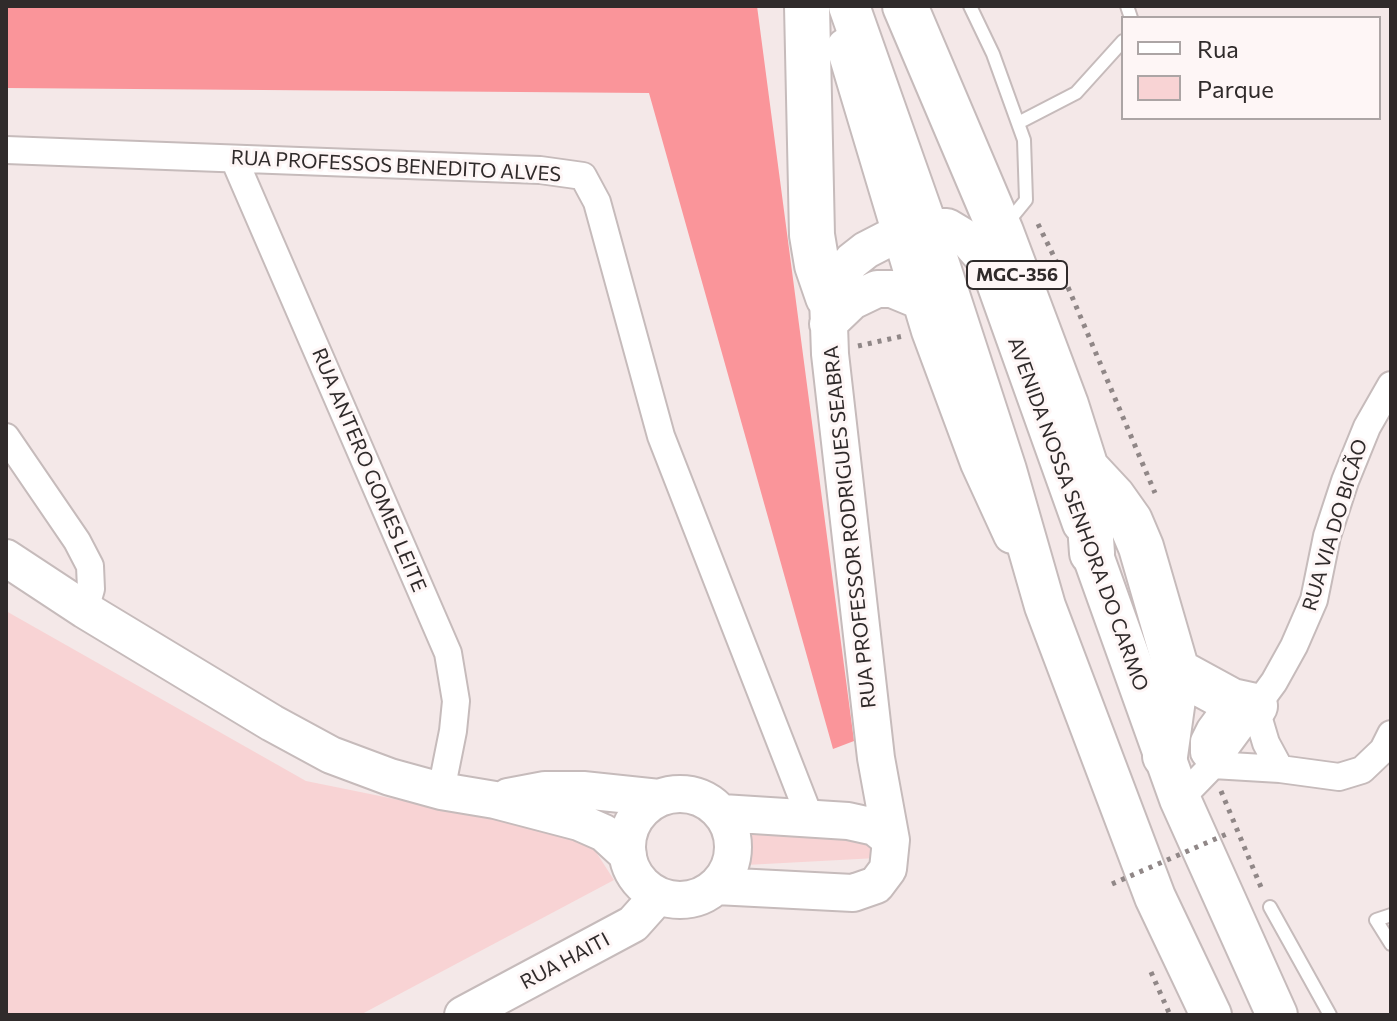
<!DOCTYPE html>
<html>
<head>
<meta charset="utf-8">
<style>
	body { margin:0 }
	#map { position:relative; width:1397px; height:1021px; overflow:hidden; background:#f4e8e8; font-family:Commissioner,sans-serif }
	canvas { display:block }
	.frame { position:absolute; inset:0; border:8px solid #302b2b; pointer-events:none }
	.legend { position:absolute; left:1121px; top:16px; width:260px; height:104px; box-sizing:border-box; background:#fef6f6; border:2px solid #aca5a5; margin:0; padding:10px 14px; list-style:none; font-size:24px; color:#302b2b }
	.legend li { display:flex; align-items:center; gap:16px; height:40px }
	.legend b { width:40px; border:2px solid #aca5a5 }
</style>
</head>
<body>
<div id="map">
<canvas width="1397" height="1021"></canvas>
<div class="frame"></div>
<ul class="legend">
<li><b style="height:10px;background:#fff"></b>Rua</li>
<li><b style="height:22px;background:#f8d3d4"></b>Parque</li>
</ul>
</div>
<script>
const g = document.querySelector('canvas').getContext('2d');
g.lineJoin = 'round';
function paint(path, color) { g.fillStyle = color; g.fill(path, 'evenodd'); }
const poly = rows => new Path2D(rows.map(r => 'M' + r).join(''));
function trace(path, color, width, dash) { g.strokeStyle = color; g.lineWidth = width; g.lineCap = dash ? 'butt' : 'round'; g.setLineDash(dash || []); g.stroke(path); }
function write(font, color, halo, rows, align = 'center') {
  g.font = font + ' Commissioner,sans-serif'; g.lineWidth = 6; g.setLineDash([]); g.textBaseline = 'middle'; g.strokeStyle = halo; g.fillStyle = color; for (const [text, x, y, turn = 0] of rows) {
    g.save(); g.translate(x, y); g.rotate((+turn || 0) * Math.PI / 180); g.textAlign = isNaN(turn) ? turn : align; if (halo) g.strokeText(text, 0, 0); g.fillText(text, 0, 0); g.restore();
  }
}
paint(poly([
	[6,611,306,781,587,838,614,880,360,1015,6,1015],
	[747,823,879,830,877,858,746,865]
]), '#f8d3d4');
paint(poly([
	[6,6,757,6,854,741,833,749,649,93,6,88]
]), '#fa959a');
const lane = poly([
	[970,6,993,54,1024,140,1026,200,1008,222],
	[1127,6,1131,18],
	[1018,123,1076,93,1123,41],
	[1270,907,1330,1015],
	[1391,915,1376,920,1391,944]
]);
const street = poly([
	[6,150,540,170,583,176,597,202,661,436,810,818],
	[234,159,448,653,456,701,453,731,441,791],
	[6,437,77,541,90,566,91,589,85,610],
	[1255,706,1266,743,1280,769],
	[1251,707,1221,714,1210,729,1204,741,1204,753,1213,765,1280,769,1339,777,1362,770,1383,750,1391,734],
	[1180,799,1213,765,1274,682,1294,646,1314,600,1327,536,1345,481,1367,427,1391,385]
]);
const secondary = poly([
	[845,47,930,331,979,463,1012,535],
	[980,241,1081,524],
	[828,324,852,301,877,289,892,289,921,301],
	[6,558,85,610,272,723,331,755,390,777,441,791,495,800,579,822,604,833,628,855],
	'627 847a53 53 0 1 1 106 0a53 53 0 1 1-106 0Z',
	[508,797,545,790,583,790,659,798],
	[722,813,848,821,875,827,891,840],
	[716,886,853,893,876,885,888,869,891,840,876,758,830,354,828,297,838,277,852,261,866,250,899,233,927,227,947,227,967,239,989,264],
	[463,1015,633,924,658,896]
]);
const primary = poly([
	[849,6,927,227,1006,470,1045,606,1155,897,1211,1015],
	[1092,553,1180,799,1277,1015]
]);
const highway = poly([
	[807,6,812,235,817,265,828,297],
	[905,6,1001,232,1066,405,1086,468,1092,553],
	[1086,468,1113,497,1130,521,1141,547,1177,671,1232,701,1255,706],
	[1165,756,1177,671]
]);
trace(lane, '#c6bbbb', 16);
trace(street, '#c6bbbb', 30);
trace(secondary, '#c6bbbb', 40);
trace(primary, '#c6bbbb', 44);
trace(highway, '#c6bbbb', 48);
trace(poly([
	[1038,224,1062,273,1155,493],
	[858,346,903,336],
	[1221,791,1263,892],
	[1151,972,1170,1015]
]), '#908787', 5, [4, 6]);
trace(lane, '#fff', 12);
trace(street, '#fff', 26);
trace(secondary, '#fff', 36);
trace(primary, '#fff', 40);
trace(highway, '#fff', 44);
trace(poly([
	[1112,884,1229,833]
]), '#908787', 5, [4, 6]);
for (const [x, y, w] of [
	[1017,275,100]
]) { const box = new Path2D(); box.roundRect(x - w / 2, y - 14, w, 28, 6); g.fillStyle = '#fef6f6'; g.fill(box); trace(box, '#302b2b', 2); }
write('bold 18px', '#302b2b', null, [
	["MGC-356",1017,275]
]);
write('20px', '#302b2b', '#fef6f6', [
	["RUA PROFESSOS BENEDITO ALVES",396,166,3],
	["RUA ANTERO GOMES LEITE",369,470,67],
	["AVENIDA NOSSA SENHORA DO CARMO",1078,514,70],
	["RUA VIA DO BICÃO",1335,525,-73],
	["RUA PROFESSOR RODRIGUES SEABRA",850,527,-96],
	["RUA HAITI",565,961,-28]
]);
</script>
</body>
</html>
